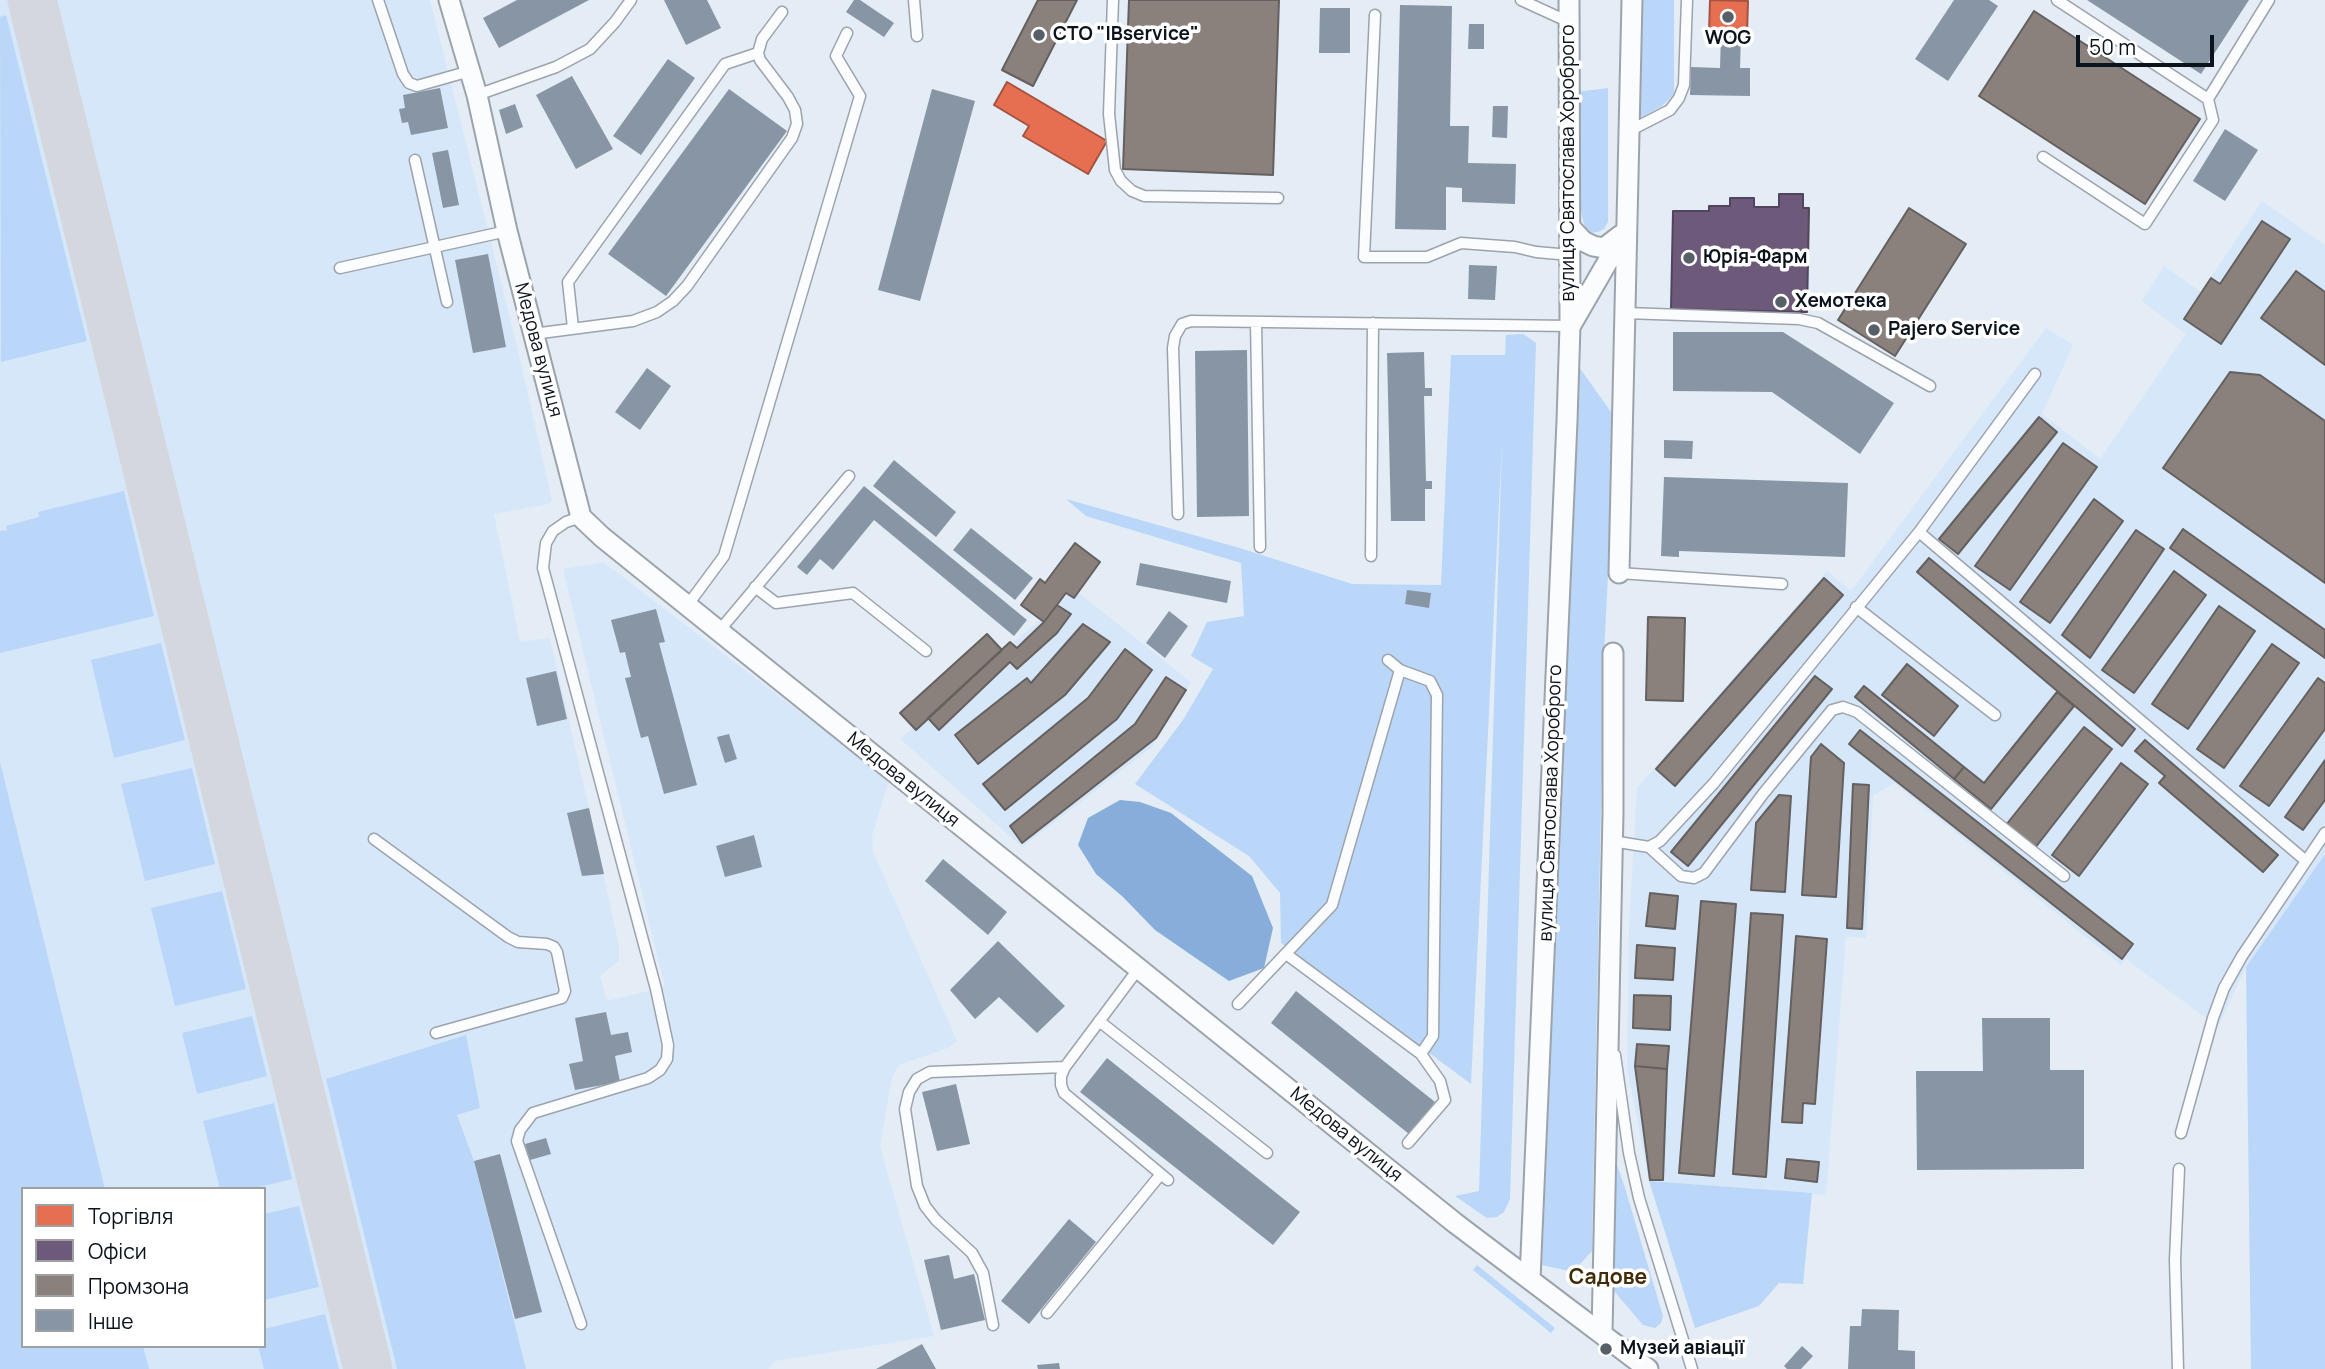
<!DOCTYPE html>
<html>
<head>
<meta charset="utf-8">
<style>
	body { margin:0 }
	#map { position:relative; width:2325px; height:1369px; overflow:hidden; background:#e4ecf5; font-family:Manrope,sans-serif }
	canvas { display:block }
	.legend { position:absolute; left:21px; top:1187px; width:245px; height:161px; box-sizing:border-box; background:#fff; border:2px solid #9da1a4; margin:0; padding:9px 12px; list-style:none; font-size:21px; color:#0b131c }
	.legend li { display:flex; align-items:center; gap:14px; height:35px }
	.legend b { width:35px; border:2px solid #9da1a4 }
	.scale { position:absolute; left:2076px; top:35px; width:138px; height:32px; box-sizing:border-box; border:4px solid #0b131c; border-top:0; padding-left:9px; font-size:21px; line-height:24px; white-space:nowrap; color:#0b131c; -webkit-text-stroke:5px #fff; paint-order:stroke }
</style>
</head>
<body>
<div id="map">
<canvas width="2325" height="1369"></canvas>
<ul class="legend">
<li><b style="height:19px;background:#e76f51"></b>Торгівля</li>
<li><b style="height:19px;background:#6d597a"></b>Офіси</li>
<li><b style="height:19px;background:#8a817c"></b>Промзона</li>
<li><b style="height:19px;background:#8895a4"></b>Інше</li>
</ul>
<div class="scale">50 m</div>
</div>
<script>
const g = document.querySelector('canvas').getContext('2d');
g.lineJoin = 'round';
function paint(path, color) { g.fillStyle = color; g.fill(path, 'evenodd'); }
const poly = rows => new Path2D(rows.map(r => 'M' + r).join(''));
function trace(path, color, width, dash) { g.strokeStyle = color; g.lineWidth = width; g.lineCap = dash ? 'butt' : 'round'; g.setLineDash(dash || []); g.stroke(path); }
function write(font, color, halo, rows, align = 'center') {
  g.font = font + ' Manrope,sans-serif'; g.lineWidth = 7; g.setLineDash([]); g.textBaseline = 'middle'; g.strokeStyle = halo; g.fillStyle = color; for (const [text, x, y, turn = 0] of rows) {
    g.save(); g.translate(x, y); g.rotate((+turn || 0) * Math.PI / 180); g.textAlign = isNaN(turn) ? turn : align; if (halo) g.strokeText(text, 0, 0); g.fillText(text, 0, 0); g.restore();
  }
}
paint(poly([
	[0,0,430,0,516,342,552,500,549,504,494,514,520,642,550,638,589,808,619,946,619,961,600,976,607,1001,665,987,563,569,603,562,889,780,872,836,873,852,957,1041,948,1048,901,1064,896,1069,892,1078,880,1146,934,1336,775,1361,768,1369,0,1369],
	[23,1189,264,1189,264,1346,23,1346],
	[2262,201,2325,245,2325,854,2246,967,2218,1027,2126,959,2121,965,1894,783,1873,796,1866,938,1846,937,1826,1195,1649,1181,1627,1068,1629,927,1637,788,1827,571,1851,591,2046,328,2073,345,2042,414,2100,459,2186,334,2142,301,2164,266,2201,292],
	[1075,590,1191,682,1152,747,1022,847,900,739]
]), '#d7e7fa');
paint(poly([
	[1639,0,1674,0,1674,94,1662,106,1636,120],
	[6,15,87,341,1,362,0,17],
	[1608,88,1608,222,1604,229,1598,232,1586,233,1576,190,1576,92],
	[1523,334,1536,343,1510,1199,1504,1212,1497,1217,1487,1218,1455,1196,1479,1191,1502,443,1471,1084,1281,943,1280,893,1249,856,1135,784,1183,720,1213,669,1191,656,1207,622,1244,616,1241,563,1086,516,1066,499,1243,549,1352,584,1441,585,1451,355,1505,355,1506,335],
	[1579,367,1616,419,1604,654,1592,1251,1573,1272,1542,1265],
	[124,491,154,616,0,653,0,531,7,530,6,526,39,517,38,512],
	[161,643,185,740,114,758,91,660],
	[0,762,105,1189,23,1189,23,1346,143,1346,149,1369,0,1369],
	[192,768,215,864,145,881,121,784],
	[2325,854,2325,1369,2251,1369,2246,967],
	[222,891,246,989,175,1006,151,908],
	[252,1016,267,1076,197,1094,182,1033],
	[466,1035,480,1108,457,1115,474,1161,526,1369,397,1369,326,1079],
	[1615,1092,1616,1106,1614,1156,1625,1188,1663,1316,1661,1323,1655,1328,1643,1325,1614,1291,1606,1270],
	[274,1103,292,1179,251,1189,220,1189,203,1121],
	[1649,1181,1812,1193,1803,1284,1779,1283,1759,1306,1695,1328],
	[299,1206,319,1287,264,1300,264,1214],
	[1477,1265,1555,1328,1551,1333,1473,1270],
	[325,1314,339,1369,264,1369,258,1346,264,1346,264,1329]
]), '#bad7f9');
paint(poly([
	[1120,800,1140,802,1171,813,1252,876,1273,928,1264,968,1229,981,1155,930,1123,897,1096,874,1078,845,1088,818]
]), '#87adda');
const shops = poly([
	[1710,0,1748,1,1747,34,1709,33,1710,0],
	[1007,82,1107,141,1088,174,1023,136,1029,126,994,105,1007,82]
]);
paint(shops, '#e76f51');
trace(shops, '#a55341', 2);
const offices = poly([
	[1779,194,1803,194,1803,208,1809,208,1807,312,1671,309,1673,211,1709,211,1709,206,1730,206,1730,198,1754,198,1754,207,1779,207,1779,194]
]);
paint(offices, '#6d597a');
trace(offices, '#50445e', 2);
const industry = poly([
	[1038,0,1077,0,1033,86,1002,70,1038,0],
	[1129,0,1279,0,1273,175,1123,169,1129,0],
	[2034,11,2200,119,2145,204,1979,96,2034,11],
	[1909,208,1966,244,1895,356,1838,320,1909,208],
	[2262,221,2290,239,2221,344,2184,319,2211,278,2220,284,2262,221],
	[2296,271,2325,292,2325,365,2261,318,2296,271],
	[2230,372,2260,375,2325,421,2325,583,2163,468,2230,372],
	[2039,417,2057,432,1958,554,1939,539,2039,417],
	[2063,443,2097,467,2010,590,1975,566,2063,443],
	[2094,499,2123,521,2050,623,2020,602,2094,499],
	[2183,529,2325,630,2325,658,2170,548,2183,529],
	[2136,530,2164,549,2090,658,2062,635,2136,530],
	[1075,543,1100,562,1074,598,1066,593,1044,622,1021,605,1040,579,1045,583,1075,543],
	[1929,558,2135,729,2122,746,1917,572,1929,558],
	[2174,571,2206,595,2134,693,2102,670,2174,571],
	[1824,578,1843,595,1675,786,1656,769,1824,578],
	[1057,605,1071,614,1057,633,1017,669,1010,662,939,730,928,718,1010,642,1017,648,1044,622,1057,605],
	[2219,606,2255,631,2188,729,2152,704,2219,606],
	[1648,617,1685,618,1683,701,1646,700,1648,617],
	[1083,624,1110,642,1065,695,978,764,955,735,1027,678,1031,683,1083,624],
	[987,634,1002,650,916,730,900,713,987,634],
	[2272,644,2299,663,2224,768,2197,749,2272,644],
	[1125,649,1152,670,1117,719,1005,810,983,784,1088,698,1125,649],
	[1907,664,1958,706,1934,736,1882,695,1907,664],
	[1815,676,1832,689,1688,866,1671,852,1815,676],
	[1166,677,1186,690,1156,738,1022,843,1010,826,1135,724,1166,677],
	[2318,678,2325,683,2325,729,2269,806,2240,786,2318,678],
	[1864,686,1964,767,1954,779,1855,697,1864,686],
	[2057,692,2074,706,1991,809,1954,779,1964,767,1984,783,2057,692],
	[2084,727,2112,749,2035,848,2006,825,2084,727],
	[1860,730,2133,944,2122,959,1849,744,1860,730],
	[2145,740,2278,855,2263,872,2159,783,2165,776,2135,751,2145,740],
	[1821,744,1844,763,1836,897,1802,895,1811,757,1821,744],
	[2325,760,2325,800,2303,830,2285,817,2325,760],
	[2121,763,2148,784,2079,876,2052,855,2121,763],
	[1853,784,1869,785,1862,929,1847,928,1853,784],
	[1779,795,1791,796,1785,892,1751,890,1756,823,1779,795],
	[1650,893,1678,896,1675,929,1646,926,1650,893],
	[1701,901,1736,904,1714,1176,1679,1173,1701,901],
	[1751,913,1783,915,1766,1177,1733,1174,1751,913],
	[1796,936,1827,939,1815,1104,1803,1103,1802,1123,1782,1122,1796,936],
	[1637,945,1675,948,1673,980,1635,978,1637,945],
	[1634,995,1671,996,1670,1030,1633,1028,1634,995],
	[1637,1044,1669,1046,1667,1069,1635,1066,1637,1044],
	[1635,1066,1667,1069,1663,1180,1650,1180,1635,1066],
	[1787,1159,1819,1162,1817,1182,1785,1178,1787,1159]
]);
paint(industry, '#8a817c');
trace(industry, '#64605f', 2);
trace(poly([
	[32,0,368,1369]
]), '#d4d8de', 49);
paint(poly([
	[517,0,589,0,499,48,483,18],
	[664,0,707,0,721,28,686,45],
	[854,0,860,0,894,23,884,37,846,12],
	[1954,0,1989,0,1998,6,1948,81,1915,59],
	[2087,0,2249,0,2201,74],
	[1400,5,1452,6,1450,126,1469,126,1468,163,1516,164,1515,204,1462,202,1462,188,1446,187,1446,230,1395,229],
	[1320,8,1350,8,1350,53,1319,53],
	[1469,24,1484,24,1484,49,1468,49],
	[1721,33,1741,34,1740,68,1750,68,1750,96,1690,95,1691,67,1720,68],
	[668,59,695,78,641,155,613,136],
	[572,76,613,149,576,169,536,95],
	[440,88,448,128,411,135,408,122,402,123,399,109,405,108,403,95],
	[729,89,787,131,666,296,608,254],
	[932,89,975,101,920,301,878,290],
	[515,104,523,127,506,134,499,110],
	[1493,106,1508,106,1507,138,1492,137],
	[2225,129,2258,150,2225,201,2193,181],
	[448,150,459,205,443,208,432,153],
	[488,254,506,347,473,353,455,260],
	[1469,265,1497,266,1495,300,1468,299],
	[1673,332,1783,332,1894,403,1860,454,1772,392,1673,391],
	[1247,350,1249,516,1197,517,1195,351],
	[1424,352,1425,388,1432,388,1432,396,1424,396,1426,481,1432,481,1432,489,1425,489,1425,521,1391,521,1387,353],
	[647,368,671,386,640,430,615,412],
	[1664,440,1693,441,1692,459,1664,458],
	[894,460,956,512,936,537,873,486],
	[1664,477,1848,483,1845,557,1679,551,1679,557,1661,556],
	[864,486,1027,620,1014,636,874,520,833,570,820,559,807,575,797,567],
	[971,528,1033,578,1015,600,953,550],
	[1140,563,1231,581,1227,603,1136,585],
	[1407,590,1431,593,1429,608,1405,604],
	[656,609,665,642,659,643,697,785,664,794,648,736,641,738,625,678,631,677,625,652,620,653,611,620],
	[1169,611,1188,626,1165,658,1146,643],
	[556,671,567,719,537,726,526,678],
	[729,734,737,759,725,763,717,737],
	[589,808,604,874,582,876,567,813],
	[754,835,762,867,725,877,716,846],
	[943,859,1007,912,988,935,925,881],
	[998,941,1065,1006,1037,1033,999,997,975,1019,950,990],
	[1296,991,1435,1102,1409,1134,1271,1023],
	[606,1012,611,1035,628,1032,632,1052,615,1056,620,1082,575,1090,569,1064,583,1061,575,1018],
	[1982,1018,2050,1018,2050,1070,2084,1070,2084,1169,1917,1170,1916,1071,1983,1071],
	[1107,1058,1300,1212,1273,1245,1080,1092],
	[956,1084,970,1144,937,1151,922,1092],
	[546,1138,551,1154,530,1160,525,1144],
	[500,1154,542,1312,515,1319,474,1161],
	[1069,1219,1096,1242,1029,1324,1001,1301],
	[949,1255,954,1279,974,1274,985,1320,941,1330,924,1260],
	[1862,1309,1899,1310,1898,1350,1915,1351,1915,1369,1848,1369,1850,1326,1861,1326],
	[922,1344,936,1369,876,1369],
	[1802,1346,1813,1356,1801,1369,1787,1369,1784,1366],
	[1059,1363,1060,1369,1038,1369,1037,1365]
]), '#8895a4');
const lane = poly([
	[378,0,403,74,409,83,417,86,470,71],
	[914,0,917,36],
	[1113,0,1109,114,1115,170,1121,181,1132,191,1144,196,1278,198],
	[1521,0,1569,22],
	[2057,0,2208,99],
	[1375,15,1364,257,1427,257,1461,243,1515,247,1536,252,1570,255],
	[477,95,556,67,590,49,615,22,631,0],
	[1629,131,1670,110,1679,98,1684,85,1687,0],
	[2043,157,2145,224,2213,120,2208,99,2269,0],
	[415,160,447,302],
	[340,268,507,231],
	[1625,313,1799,319,1818,323,1930,386],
	[1256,322,1260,547],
	[573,328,568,282,725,64,758,53],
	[533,334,633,321,657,312,673,301,687,286,792,138,797,124,795,110,788,97,760,60,758,53,762,39,782,12],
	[1178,514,1173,348,1175,336,1182,324,1191,321,1570,326],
	[1919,532,2306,861],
	[1371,556,1373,323],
	[1619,573,1782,584],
	[755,587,776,603,853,593,926,651],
	[687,606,724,556,860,96,836,56,847,33],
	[1856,607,1995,715],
	[719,631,849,476],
	[1388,660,1400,670,1430,681,1437,695,1433,1036,1421,1054],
	[374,839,508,937,518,942,547,944,554,947,557,952,565,991,562,998,436,1033],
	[1612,841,1649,847,1660,841,1714,783,1919,532,2035,374],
	[1649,847,1681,876,1694,878,1704,873,1763,794,1832,710,1843,707,1857,712,2064,876],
	[1286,954,1421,1054,1440,1081,1445,1100,1408,1143],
	[1139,968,1065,1067,1061,1076,1061,1085,1064,1093,1168,1180],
	[1238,1004,1332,905,1400,670],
	[1099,1021,1267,1153],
	[1615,1055,1629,1153,1639,1198,1692,1369],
	[2181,1133,2213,1018,2224,988,2242,956,2325,833],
	[1047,1313,1161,1174],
	[581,1324,517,1141,520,1130,533,1113,648,1078,660,1070,667,1059,668,1045,656,989,543,568,546,543,553,531,566,522,581,517],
	[993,1325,983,1273,972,1253,936,1220,925,1206,917,1186,905,1109,909,1092,917,1079,930,1072,1065,1067],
	[2178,1369,2175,1260,2179,1169]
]);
const street = poly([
	[449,0,477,95,507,231,581,517,602,537,1455,1223,1648,1369],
	[1570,227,1583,241,1593,246,1604,248,1621,235],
	[1571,325,1626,230],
	[1619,573,1632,0],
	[1530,1279,1567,421,1570,326,1569,0],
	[1602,1333,1613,813,1613,653]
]);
trace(lane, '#9ca3ab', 13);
trace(street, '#9ca3ab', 23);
trace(lane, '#fbfcfe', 10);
trace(street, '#fbfcfe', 19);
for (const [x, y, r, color] of [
	[1728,17,7,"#575f68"],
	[1039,35,7,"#575f68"],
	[1689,258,7,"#575f68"],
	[1781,302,7,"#575f68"],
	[1874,330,7,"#575f68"],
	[1606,1349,7,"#575f68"]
]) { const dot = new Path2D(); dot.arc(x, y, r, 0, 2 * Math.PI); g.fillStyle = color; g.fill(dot); trace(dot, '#fff', 2.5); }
write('bold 19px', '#0b131c', '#fff', [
	["СТО \"IBservice\"",1053,35],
	["WOG",1728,39,"center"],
	["Юрія-Фарм",1703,258],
	["Хемотека",1795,302],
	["Pajero Service",1888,330],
	["Музей авіації",1620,1349]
], 'left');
write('19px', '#0b131c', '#fff', [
	["вулиця Святослава Хороброго",1569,163,-90],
	["Медова вулиця",538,350,75],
	["Медова вулиця",903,780,39],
	["вулиця Святослава Хороброго",1551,803,-88],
	["Медова вулиця",1346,1135,39]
]);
write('bold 21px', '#432b07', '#fff', [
	["Садове",1608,1278]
]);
</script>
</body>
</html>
